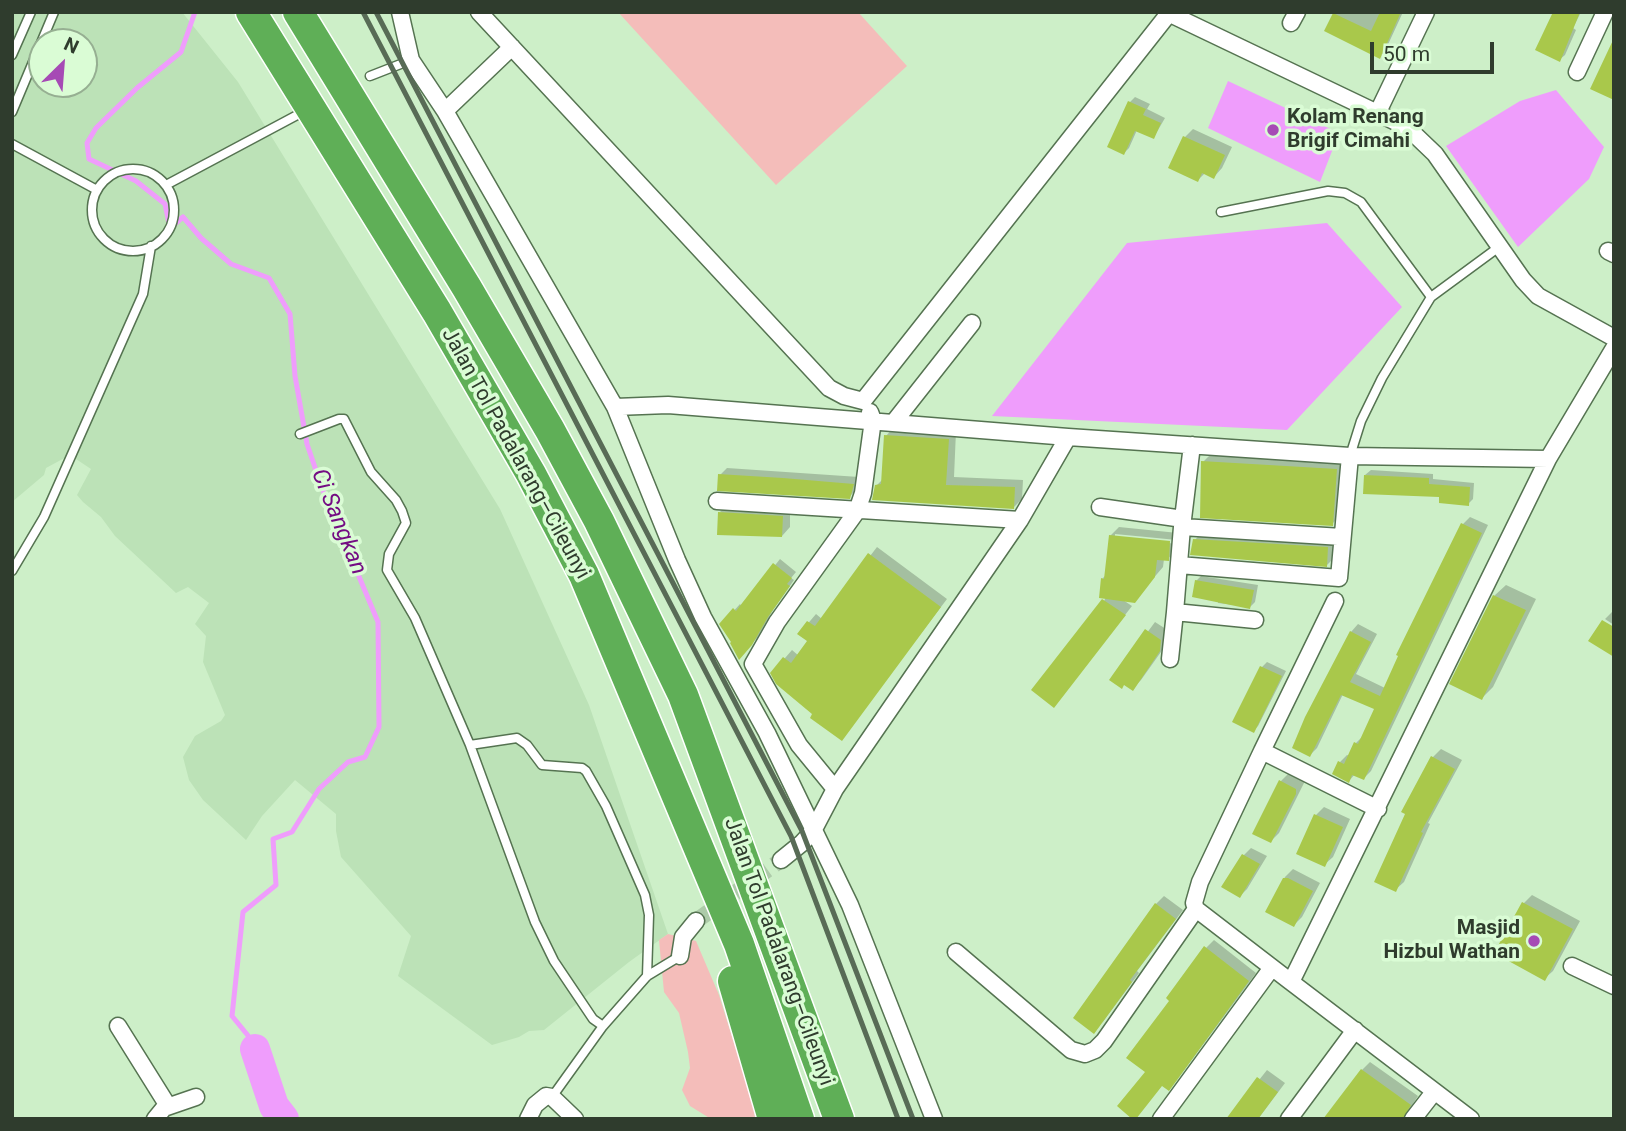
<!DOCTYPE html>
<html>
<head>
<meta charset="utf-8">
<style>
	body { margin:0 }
	#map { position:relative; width:1626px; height:1131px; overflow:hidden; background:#cdefc8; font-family:Roboto,sans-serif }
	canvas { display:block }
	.frame { position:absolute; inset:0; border:14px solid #2f3c2d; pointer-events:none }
	.north { position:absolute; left:28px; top:28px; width:70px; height:70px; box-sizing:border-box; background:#dafcd5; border:2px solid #96af92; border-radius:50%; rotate:25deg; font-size:19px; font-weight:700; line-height:28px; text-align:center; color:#2f3c2d }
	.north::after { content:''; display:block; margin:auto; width:24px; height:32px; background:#a64ab5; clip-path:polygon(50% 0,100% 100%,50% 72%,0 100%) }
	.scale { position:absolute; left:1370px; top:42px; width:124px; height:32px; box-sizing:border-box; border:4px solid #2f3c2d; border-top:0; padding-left:9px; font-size:21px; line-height:24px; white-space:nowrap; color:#2f3c2d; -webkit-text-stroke:5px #dafcd5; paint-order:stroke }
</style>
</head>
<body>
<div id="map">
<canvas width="1626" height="1131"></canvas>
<div class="frame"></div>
<div class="north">N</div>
<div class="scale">50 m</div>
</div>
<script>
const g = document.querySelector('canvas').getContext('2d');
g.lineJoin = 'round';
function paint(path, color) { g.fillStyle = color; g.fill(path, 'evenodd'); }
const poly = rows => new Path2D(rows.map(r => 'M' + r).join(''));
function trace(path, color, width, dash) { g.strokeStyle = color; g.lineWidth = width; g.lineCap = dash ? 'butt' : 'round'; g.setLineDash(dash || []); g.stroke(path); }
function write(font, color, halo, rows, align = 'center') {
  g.font = font + ' Roboto,sans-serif'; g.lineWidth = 7; g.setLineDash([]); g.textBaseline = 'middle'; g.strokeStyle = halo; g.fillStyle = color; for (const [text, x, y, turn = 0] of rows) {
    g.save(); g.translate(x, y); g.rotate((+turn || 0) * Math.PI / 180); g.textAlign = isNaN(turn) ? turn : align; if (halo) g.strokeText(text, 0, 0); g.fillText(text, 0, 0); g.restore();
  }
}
paint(poly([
	[12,12,182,12,238,82,500,509,589,705,668,934,629,962,544,1030,529,1031,519,1037,492,1045,398,976,411,936,341,857,336,831,336,814,295,780,262,816,246,840,203,800,189,780,183,757,195,736,221,721,225,715,203,662,206,636,195,624,209,603,188,587,176,593,115,536,101,517,83,502,77,495,91,469,70,455,46,468,44,475,12,502],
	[42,42,84,42,84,84,42,84]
]), '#bce2b7');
paint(poly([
	[618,12,858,12,907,66,776,185],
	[668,934,696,941,719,995,754,1107,755,1119,711,1119,690,1106,682,1090,690,1068,688,1052,679,1013,664,992,659,940]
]), '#f4bdba');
paint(poly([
	[1228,81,1339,133,1320,182,1208,128],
	[1556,90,1604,147,1589,179,1518,247,1446,146,1520,101],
	[1327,223,1402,307,1287,430,992,416,1127,243]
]), '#ef9dfc');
paint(poly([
	[1335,12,1403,12,1385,51,1380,57,1327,30],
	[1555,12,1581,12,1573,28,1576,30,1565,55,1559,60],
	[1135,97,1150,104,1147,109,1165,118,1154,137,1137,130,1129,148,1124,153,1130,102],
	[1193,129,1232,147,1222,168,1214,177,1205,173,1198,180,1185,137],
	[894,427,956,431,954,477,1023,480,1022,499,1014,507,876,486,883,479,886,436],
	[1211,454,1345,461,1340,516,1332,524,1203,462],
	[727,468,859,477,856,490,849,497,720,475],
	[1371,470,1433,474,1433,479,1474,483,1473,499,1468,504,1365,475],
	[728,504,790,508,790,527,782,536,720,512],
	[1470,517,1488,525,1371,771,1364,778,1355,774,1349,781,1340,762,1347,755,1350,756,1356,743,1364,735,1377,708,1343,694,1317,748,1310,755,1351,632,1358,624,1377,634,1356,674,1385,688,1463,524],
	[1119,527,1178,533,1177,540,1115,534,1115,537,1177,544,1176,550,1168,559,1164,559,1163,567,1134,601,1123,600,1132,606,1054,706,1106,597,1102,579,1106,575,1110,536],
	[1203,531,1335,539,1335,557,1327,565,1195,540],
	[877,547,947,599,894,669,815,714,772,673,792,650,799,656,809,641,799,634,816,614,822,619],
	[780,559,796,572,791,578,794,580,773,610,757,638,739,657,733,642,721,625,740,604,742,607],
	[1201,576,1258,585,1255,602,1250,607,1218,603,1218,600,1196,581],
	[1506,585,1536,599,1493,687,1482,698,1451,683,1494,596],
	[1612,612,1614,614,1614,625,1605,619],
	[1155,622,1169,631,1168,642,1141,680,1133,688,1112,680],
	[1267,662,1286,671,1258,726,1253,731,1234,722,1262,667],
	[1441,749,1462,760,1428,823,1430,824,1404,882,1395,890,1433,757],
	[1289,773,1305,781,1279,833,1271,841,1281,781],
	[1324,807,1350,819,1333,857,1324,865,1316,815],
	[1251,848,1267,856,1247,889,1240,896,1243,856],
	[1293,869,1320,883,1302,917,1294,925,1268,911,1285,877],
	[1532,895,1580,921,1553,971,1544,979,1497,953,1524,903],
	[1164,896,1183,910,1137,971,1139,973,1102,1023,1156,904],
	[1214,940,1256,973,1176,1081,1172,1000,1206,948],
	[1370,1062,1418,1096,1403,1119,1362,1070],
	[1267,1070,1285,1083,1258,1119,1228,1119]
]), '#0003');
trace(poly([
	[195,12,181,52,137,88,96,128,87,143,89,159,136,181,165,204,170,228,183,217,201,238,231,264,269,278,290,314,295,376,307,444,322,488,378,622,379,727,365,757,348,762,319,789,292,832,273,839,276,885,243,912,232,1016,250,1038,255,1049]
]), '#ef9dfc', 5);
trace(poly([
	[255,1049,274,1106,284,1119]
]), '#ef9dfc', 30);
paint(poly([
	[1380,12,1401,12,1380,59,1324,31,1333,13,1371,31],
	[1553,12,1580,12,1560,62,1535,50],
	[1614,38,1614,100,1590,89],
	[1128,101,1146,109,1143,115,1161,123,1154,139,1135,131,1124,155,1107,147],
	[1183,136,1225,155,1214,179,1202,173,1198,182,1168,168],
	[884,435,949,439,946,485,1015,487,1014,509,872,500,875,485,881,484],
	[1201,461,1337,469,1333,526,1200,518],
	[718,474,783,478,854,484,850,499,717,491],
	[1364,475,1429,478,1429,484,1470,487,1469,506,1439,503,1439,497,1363,494],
	[718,512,783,516,782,537,717,535],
	[1461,523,1482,533,1364,780,1352,775,1349,783,1332,774,1338,761,1344,764,1354,742,1358,744,1374,709,1341,695,1310,757,1292,748,1305,717,1350,631,1371,642,1350,682,1380,696,1398,656,1396,655],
	[1109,535,1170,541,1169,561,1157,560,1155,577,1135,603,1099,598,1101,578,1104,579],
	[1193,539,1328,547,1327,567,1190,555],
	[868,553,941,607,842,741,810,718,812,714,776,684,770,673,783,657,791,663,807,641,797,634,807,621,815,626],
	[773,563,792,578,787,584,790,586,768,617,752,645,739,660,730,643,731,642,719,624,733,608,736,611],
	[1195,580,1254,590,1250,609,1192,597],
	[1493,595,1526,610,1482,700,1449,684],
	[1102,599,1126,615,1054,708,1031,690],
	[1602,620,1614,627,1614,657,1588,641],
	[1145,629,1161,640,1160,651,1133,691,1124,685,1122,689,1109,680],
	[1260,666,1282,676,1254,733,1232,722],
	[1431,756,1455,769,1421,832,1423,833,1396,892,1374,882,1405,814,1401,812],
	[1279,780,1296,789,1296,794,1271,843,1252,834],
	[1314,814,1343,827,1325,867,1296,854],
	[1242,854,1260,864,1240,898,1221,887],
	[1283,878,1288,878,1313,891,1294,927,1265,912],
	[1522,902,1573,929,1545,981,1494,953],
	[1155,903,1176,919,1130,980,1132,982,1094,1034,1073,1018],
	[1204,946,1249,981,1169,1091,1162,1086,1136,1119,1132,1119,1117,1106,1145,1072,1126,1058,1169,1001,1166,998],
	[1361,1069,1411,1105,1403,1119,1323,1119],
	[1257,1077,1278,1092,1258,1119,1226,1119]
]), '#a9c84b');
trace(poly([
	[696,921,781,860]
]), '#adcba9', 16, [16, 8]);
const service = poly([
	[12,55,31,12],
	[370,76,411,60],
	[12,112,54,12],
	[12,144,97,190],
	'92 210a41 41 0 1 1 82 0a41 41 0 1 1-82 0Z',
	[166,185,301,113],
	[1221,212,1328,191,1345,193,1361,202,1431,297],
	[300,434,339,419,344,419,371,472,396,500,402,511,406,523,389,554,387,570,415,618,470,745,535,922,554,961,593,1019,603,1026,647,976,680,956],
	[1350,456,1361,421,1382,378,1431,297,1499,247],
	[12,571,44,517,143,294,151,246],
	[470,745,517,738,527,745,542,765,582,768,586,771,606,806,645,895,649,915,647,976],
	[552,1097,603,1026]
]);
const minor = poly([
	[400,12,411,60,445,111,615,407,668,405,1068,437,1350,456,1548,459],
	[479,12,829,388,844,396,863,401,1170,12],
	[1166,12,1394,121,1412,132,1435,154,1523,280,1538,296,1614,338],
	[1291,23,1297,12],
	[1577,72,1605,12],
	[445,111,512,47],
	[1377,114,1426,12],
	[1608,251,1614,254],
	[615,407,677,560,703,617,767,733,850,905,934,1119],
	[894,422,972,323],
	[1192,445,1182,527,1175,612,1255,620],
	[717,501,1020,520],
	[1100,507,1183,519],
	[1182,527,1342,537],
	[1179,565,1339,578,1350,456],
	[1335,601,1262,751,1378,809],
	[1170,659,1175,612],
	[1262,751,1200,882,1194,903,1196,909,1291,982],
	[835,789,1020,520,1068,437],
	[781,860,802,843,813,831,835,789,799,745,753,664,777,622,857,511,863,493,873,420,870,412],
	[956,952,1071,1050,1085,1054,1095,1050,1104,1041,1196,909],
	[680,956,683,937,696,921],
	[1572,966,1614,986],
	[118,1026,168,1106],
	[155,1119,164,1108,196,1097],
	[528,1119,535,1105,546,1096,552,1097,575,1119],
	[1161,1119,1271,969],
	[1289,1119,1355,1030],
	[1413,1119,1434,1092],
	[1471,1119,1291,982,1548,459,1614,348]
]);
const motorway = poly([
	[251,12,437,312,531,474,584,575,739,944,799,1119],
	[298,12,467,288,550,430,599,521,683,695,839,1119],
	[733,981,773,1119]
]);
trace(service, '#557351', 11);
trace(minor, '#557351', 19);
trace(motorway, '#fff', 33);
trace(service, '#fff', 8);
trace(minor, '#fff', 16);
trace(motorway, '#5faf57', 30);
trace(poly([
	[363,12,791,836,898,1119],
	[376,12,802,831,913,1119]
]), '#586b56', 5);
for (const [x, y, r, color] of [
	[1273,130,7,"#a64ab5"],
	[1534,941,7,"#a64ab5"]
]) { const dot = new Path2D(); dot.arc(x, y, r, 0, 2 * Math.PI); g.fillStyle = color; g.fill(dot); trace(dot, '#dafcd5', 2.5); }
write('bold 21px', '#2f3c2d', '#dafcd5', [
	["Kolam Renang",1287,118],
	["Brigif Cimahi",1287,142],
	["Masjid",1520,929,"right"],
	["Hizbul Wathan",1520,953,"right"]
], 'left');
write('21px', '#2f3c2d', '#dafcd5', [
	["Jalan Tol Padalarang–Cileunyi",515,454,61],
	["Jalan Tol Padalarang–Cileunyi",778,952,70]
]);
write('italic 23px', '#740c83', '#dafcd5', [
	["Ci Sangkan",338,522,68]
]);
</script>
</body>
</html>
